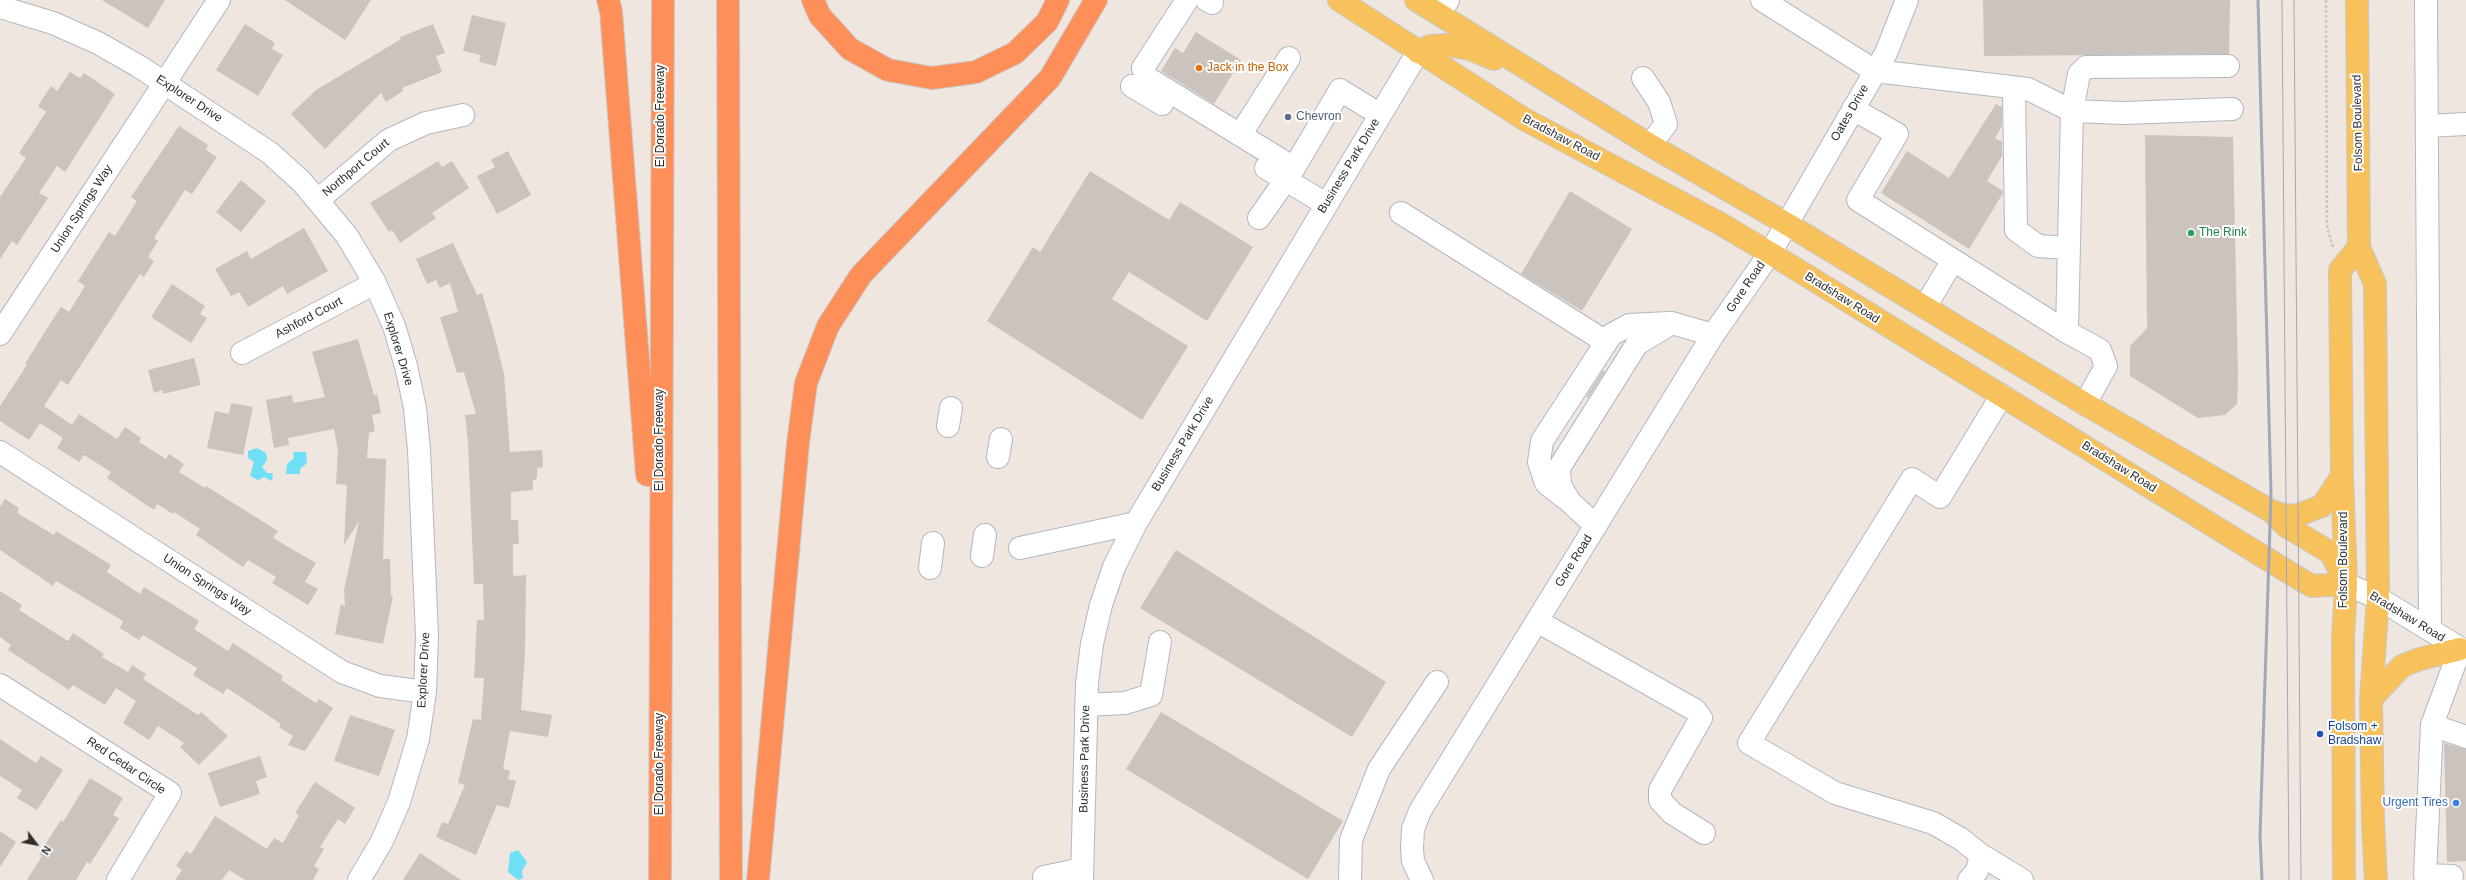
<!DOCTYPE html>
<html>
<head>
<meta charset="utf-8">
<style>
	body { margin:0 }
	#map { position:relative; width:2466px; height:880px; overflow:hidden; background:#efe6df; font-family:Arial,sans-serif }
	canvas { display:block }
	.north { position:absolute; left:16px; top:824px; width:40px; height:40px; -webkit-text-stroke:3px #fff; paint-order:stroke; rotate:122deg; font-size:11px; font-weight:700; line-height:16px; text-align:center; color:#2d2d2d }
	.north::after { content:''; display:block; margin:auto; width:14px; height:18px; background:#2d2d2d; clip-path:polygon(50% 0,100% 100%,50% 72%,0 100%) }
</style>
</head>
<body>
<div id="map">
<canvas width="2466" height="880"></canvas>
<div class="north">N</div>
</div>
<script>
const g = document.querySelector('canvas').getContext('2d');
g.lineJoin = 'round';
function paint(path, color) { g.fillStyle = color; g.fill(path, 'evenodd'); }
const poly = rows => new Path2D(rows.map(r => 'M' + r).join(''));
function trace(path, color, width, dash) { g.strokeStyle = color; g.lineWidth = width; g.lineCap = dash ? 'butt' : 'round'; g.setLineDash(dash || []); g.stroke(path); }
function write(font, color, halo, rows, align = 'center') {
  g.font = font + ' Arial,sans-serif'; g.lineWidth = 4; g.setLineDash([]); g.textBaseline = 'middle'; g.strokeStyle = halo; g.fillStyle = color; for (const [text, x, y, turn = 0] of rows) {
    g.save(); g.translate(x, y); g.rotate((+turn || 0) * Math.PI / 180); g.textAlign = isNaN(turn) ? turn : align; if (halo) g.strokeText(text, 0, 0); g.fillText(text, 0, 0); g.restore();
  }
}
paint(poly([
	[257,448,266,453,267,460,262,467,267,473,273,473,272,481,264,477,258,480,250,476,254,462,248,458,248,451],
	[293,452,306,452,307,463,300,469,300,474,286,474,287,464,294,458],
	[518,850,527,862,522,871,523,878,518,880,508,872,510,853]
]), '#6edff4');
paint(poly([
	[102,0,165,0,148,28],
	[285,0,371,0,345,40],
	[1983,0,2230,0,2229,54,1984,56],
	[472,15,506,23,496,66,479,62,481,55,463,51],
	[245,24,275,43,272,49,283,55,258,96,216,70],
	[433,24,445,53,436,56,442,72,402,88,403,91,386,102,381,93,325,149,291,114,316,90,401,39,400,37],
	[1196,32,1241,60,1214,104,1161,71,1175,48,1183,53],
	[70,72,80,78,84,73,115,94,65,172,57,166,39,193,48,198,17,245,12,241,0,259,0,197,26,158,19,153,46,112,38,106,51,86,57,91],
	[1996,104,2002,107,2002,126,1995,138,2002,142,2002,156,1987,181,2003,191,2003,193,1969,249,1881,193,1907,151,1949,178],
	[179,126,208,145,206,150,217,157,192,194,185,190,154,238,158,241,148,257,154,261,144,277,140,274,68,385,61,380,44,406,72,425,79,414,117,439,125,427,141,438,139,442,166,459,169,454,184,464,179,472,205,488,206,486,278,531,273,538,316,563,305,582,318,589,308,605,272,583,276,577,248,560,243,567,196,535,200,529,174,512,173,514,157,504,154,510,139,500,107,478,111,472,84,455,79,462,57,448,63,438,40,423,29,440,0,421,0,406,27,365,25,364,46,330,61,307,69,312,85,286,78,281,109,232,115,236,137,201,131,197],
	[2145,135,2233,137,2238,377,2237,404,2225,415,2198,418,2130,376,2130,346,2147,328],
	[508,151,531,195,497,214,477,176,495,167,491,160],
	[438,161,442,167,452,161,469,188,432,213,436,218,400,243,392,230,389,232,370,203],
	[1090,171,1169,220,1180,202,1253,247,1207,321,1129,272,1112,299,1188,346,1142,420,987,321,1033,247,1040,252],
	[241,180,266,201,241,232,216,212],
	[1570,191,1632,229,1582,311,1521,274],
	[304,228,328,271,287,294,283,286,248,307,239,292,231,296,215,269,247,251,251,259],
	[453,243,477,295,482,293,493,330,504,374,510,452,542,450,543,467,537,468,537,478,533,481,533,490,511,492,511,520,518,520,519,544,513,544,513,576,526,575,525,654,521,710,552,715,548,737,510,731,503,769,510,771,508,779,516,781,509,808,497,805,476,855,436,837,442,822,448,824,465,785,458,783,473,719,481,720,484,678,474,678,477,620,484,620,483,584,474,584,468,442,465,415,476,414,464,372,457,373,440,317,458,312,450,283,440,288,436,280,427,284,416,259],
	[172,284,205,306,200,314,207,318,191,343,151,317],
	[358,339,374,395,377,394,381,413,372,415,375,431,369,433,367,458,386,459,383,559,390,559,391,596,393,596,383,644,335,634,341,604,345,606,344,590,359,521,344,545,347,485,336,484,338,451,334,429,288,438,289,445,274,448,266,400,292,395,293,403,325,397,312,352],
	[194,358,201,385,163,394,162,390,154,393,148,370],
	[1603,370,1605,372,1588,398,1586,397],
	[231,403,253,407,243,455,207,448,215,411,229,414],
	[5,499,19,508,17,513,54,535,56,531,111,565,107,572,140,594,144,587,199,621,194,629,228,651,233,643,283,676,281,680,316,703,319,699,333,708,305,751,288,745,293,736,279,727,281,724,227,688,223,694,193,675,197,668,143,635,139,640,120,628,123,621,56,581,53,586,0,550,0,507],
	[1176,550,1386,682,1352,737,1140,608],
	[0,591,22,605,19,610,68,641,73,633,104,654,102,657,128,672,132,665,146,674,143,679,198,715,201,712,228,736,199,765,180,747,184,743,158,726,149,740,123,723,136,701,116,688,105,705,73,685,69,690,8,650,11,645,0,637],
	[1161,712,1343,821,1308,879,1126,769],
	[350,715,395,730,379,776,334,761],
	[0,739,36,763,41,756,63,770,37,810,17,798,22,790,0,776],
	[2444,743,2466,749,2466,861,2447,862],
	[260,756,267,777,256,781,260,794,220,807,208,773],
	[90,778,123,798,113,815,119,818,110,833,90,864,87,862,76,880,27,880,42,856,39,854,61,820,63,822],
	[315,782,355,808,345,824,338,819,320,847,324,849,314,866,319,869,313,880,245,880,229,870,222,880,175,880,182,870,176,866,186,851,191,854,215,816,267,849,274,838,283,843,299,815,295,813],
	[0,831,16,842,0,867],
	[420,853,461,880,403,880]
]), '#cac3be');
const minor = poly([
	[1187,0,1143,68,1146,77,1294,168],
	[1207,0,1212,3],
	[1762,0,1875,71,2028,89,2072,111,2079,74,2086,67,2228,66],
	[2426,0,2430,630],
	[0,7,53,23,98,43,140,67,270,153,302,182,347,236,375,283,394,326,406,366,415,408,419,450,427,636,425,692,418,739,399,802,382,841,359,880],
	[1440,14,1448,0],
	[1643,78,1659,102,1666,124,1650,145],
	[1132,86,1162,104],
	[2014,88,2016,230,2038,246,2069,248],
	[1853,109,1897,134,1858,200,2067,332,2100,350,2106,366,2085,404],
	[2427,126,2466,124],
	[1240,135,1289,58],
	[1266,168,1326,204],
	[318,200,389,140,426,123,463,115],
	[1401,213,1606,342],
	[1259,218,1294,168,1340,90,1379,114],
	[1925,307,1953,260],
	[2067,332,2072,111,2124,113,2232,109],
	[0,334,219,0],
	[242,353,375,283],
	[948,426,951,408],
	[0,452,342,672,380,686,425,692],
	[998,457,1001,439],
	[1565,498,1546,483,1539,462,1542,441,1611,335,1629,325,1669,323],
	[1596,526,1570,502,1560,485,1559,468,1637,344,1672,323,1713,335],
	[1020,548,1136,523],
	[982,556,985,535],
	[930,568,933,543],
	[2346,584,2378,598,2466,652],
	[1537,621,1695,710,1701,718,1660,790,1660,800,1672,813,1704,833],
	[2460,649,2432,725,2466,737],
	[0,685,170,793,118,880],
	[1086,705,1125,703,1151,695,1160,642],
	[2432,725,2425,875,2452,876],
	[1981,855,2022,880],
	[1044,877,1082,869],
	[1082,880,1087,683,1092,644,1101,605,1114,567,1136,523,1418,52],
	[1350,880,1351,840,1379,769,1437,682],
	[1422,880,1413,861,1412,848,1413,829,1420,811,1713,335,1770,253,1886,53,1907,0],
	[1969,880,1977,871,1981,855,1961,839,1933,823,1835,793,1749,743,1912,479,1940,497,2002,395]
]);
const major = poly([
	[1339,0,1524,119,1719,223,1770,253,2298,578,2312,586,2346,584],
	[1416,0,1650,145,1787,224,2085,404,2271,511,2286,526,2331,553,2346,584],
	[2357,0,2359,247,2375,284,2378,598,2371,699,2373,823,2376,880],
	[1418,52,1430,46,1446,45,1470,49,1494,59],
	[2271,511,2286,516,2298,515,2322,506,2342,476],
	[2371,699,2402,666,2420,659,2460,649],
	[2344,880,2343,638,2346,584,2342,476,2340,270,2359,247]
]);
const highway = poly([
	[608,0,611,11,647,475],
	[728,0,731,880],
	[813,0,820,16,850,49,888,70,932,78,976,72,1015,53,1047,22,1058,0],
	[660,880,663,0],
	[758,880,798,443,806,383,828,326,861,275,1050,78,1096,0]
]);
trace(minor, '#b3b7c1', 24);
trace(major, '#c8c8c8', 24);
trace(highway, '#c8c8c8', 24);
trace(poly([
	[2326,0,2327,227,2333,247]
]), '#c8c8c8', 2.5, [3, 2]);
trace(minor, '#fff', 22);
trace(major, '#f7c25b', 22);
trace(highway, '#ff8f59', 22);
trace(poly([
	[2282,0,2289,880],
	[2294,0,2301,880]
]), '#a1a7b8', 1);
trace(poly([
	[2258,0,2271,494,2260,836,2262,880]
]), '#a1a7b8', 3);
for (const [x, y, r, color] of [
	[1199,68,4,"#e8710a"],
	[1288,117,4,"#5c6f8a"],
	[2191,233,4,"#2e9e5b"],
	[2320,734,4,"#1a4fb4"],
	[2456,803,4,"#3f7fe0"]
]) { const dot = new Path2D(); dot.arc(x, y, r, 0, 2 * Math.PI); g.fillStyle = color; g.fill(dot); trace(dot, '#fff', 1.5); }
write('12px', '#c56008', '#fff', [
	["Jack in the Box",1207,68]
], 'left');
write('12px', '#2d2d2d', '#fff', [
	["Explorer Drive",189,99,33],
	["Oates Drive",1850,113,-60],
	["El Dorado Freeway",661,116,-90],
	["Folsom Boulevard",2358,123,-91],
	["Bradshaw Road",1561,138,28],
	["Business Park Drive",1349,166,-59],
	["Northport Court",356,168,-40],
	["Union Springs Way",82,209,-57],
	["Gore Road",1746,287,-56],
	["Bradshaw Road",1842,298,32],
	["Ashford Court",309,318,-28],
	["Explorer Drive",398,349,73],
	["El Dorado Freeway",660,440,-90],
	["Business Park Drive",1183,444,-59],
	["Bradshaw Road",2119,467,32],
	["Folsom Boulevard",2344,560,-90],
	["Gore Road",1574,561,-58],
	["Union Springs Way",207,585,33],
	["Bradshaw Road",2407,617,31],
	["Explorer Drive",424,670,-87],
	["Business Park Drive",1085,759,-89],
	["El Dorado Freeway",660,764,-90],
	["Red Cedar Circle",126,766,34]
]);
write('12px', '#4e5e75', '#fff', [
	["Chevron",1296,117]
], 'left');
write('12px', '#27864d', '#fff', [
	["The Rink",2199,233]
], 'left');
write('12px', '#164399', '#fff', [
	["Folsom +",2328,727],
	["Bradshaw",2328,741]
], 'left');
write('12px', '#366cbe', '#fff', [
	["Urgent Tires",2448,803]
], 'right');
</script>
</body>
</html>
